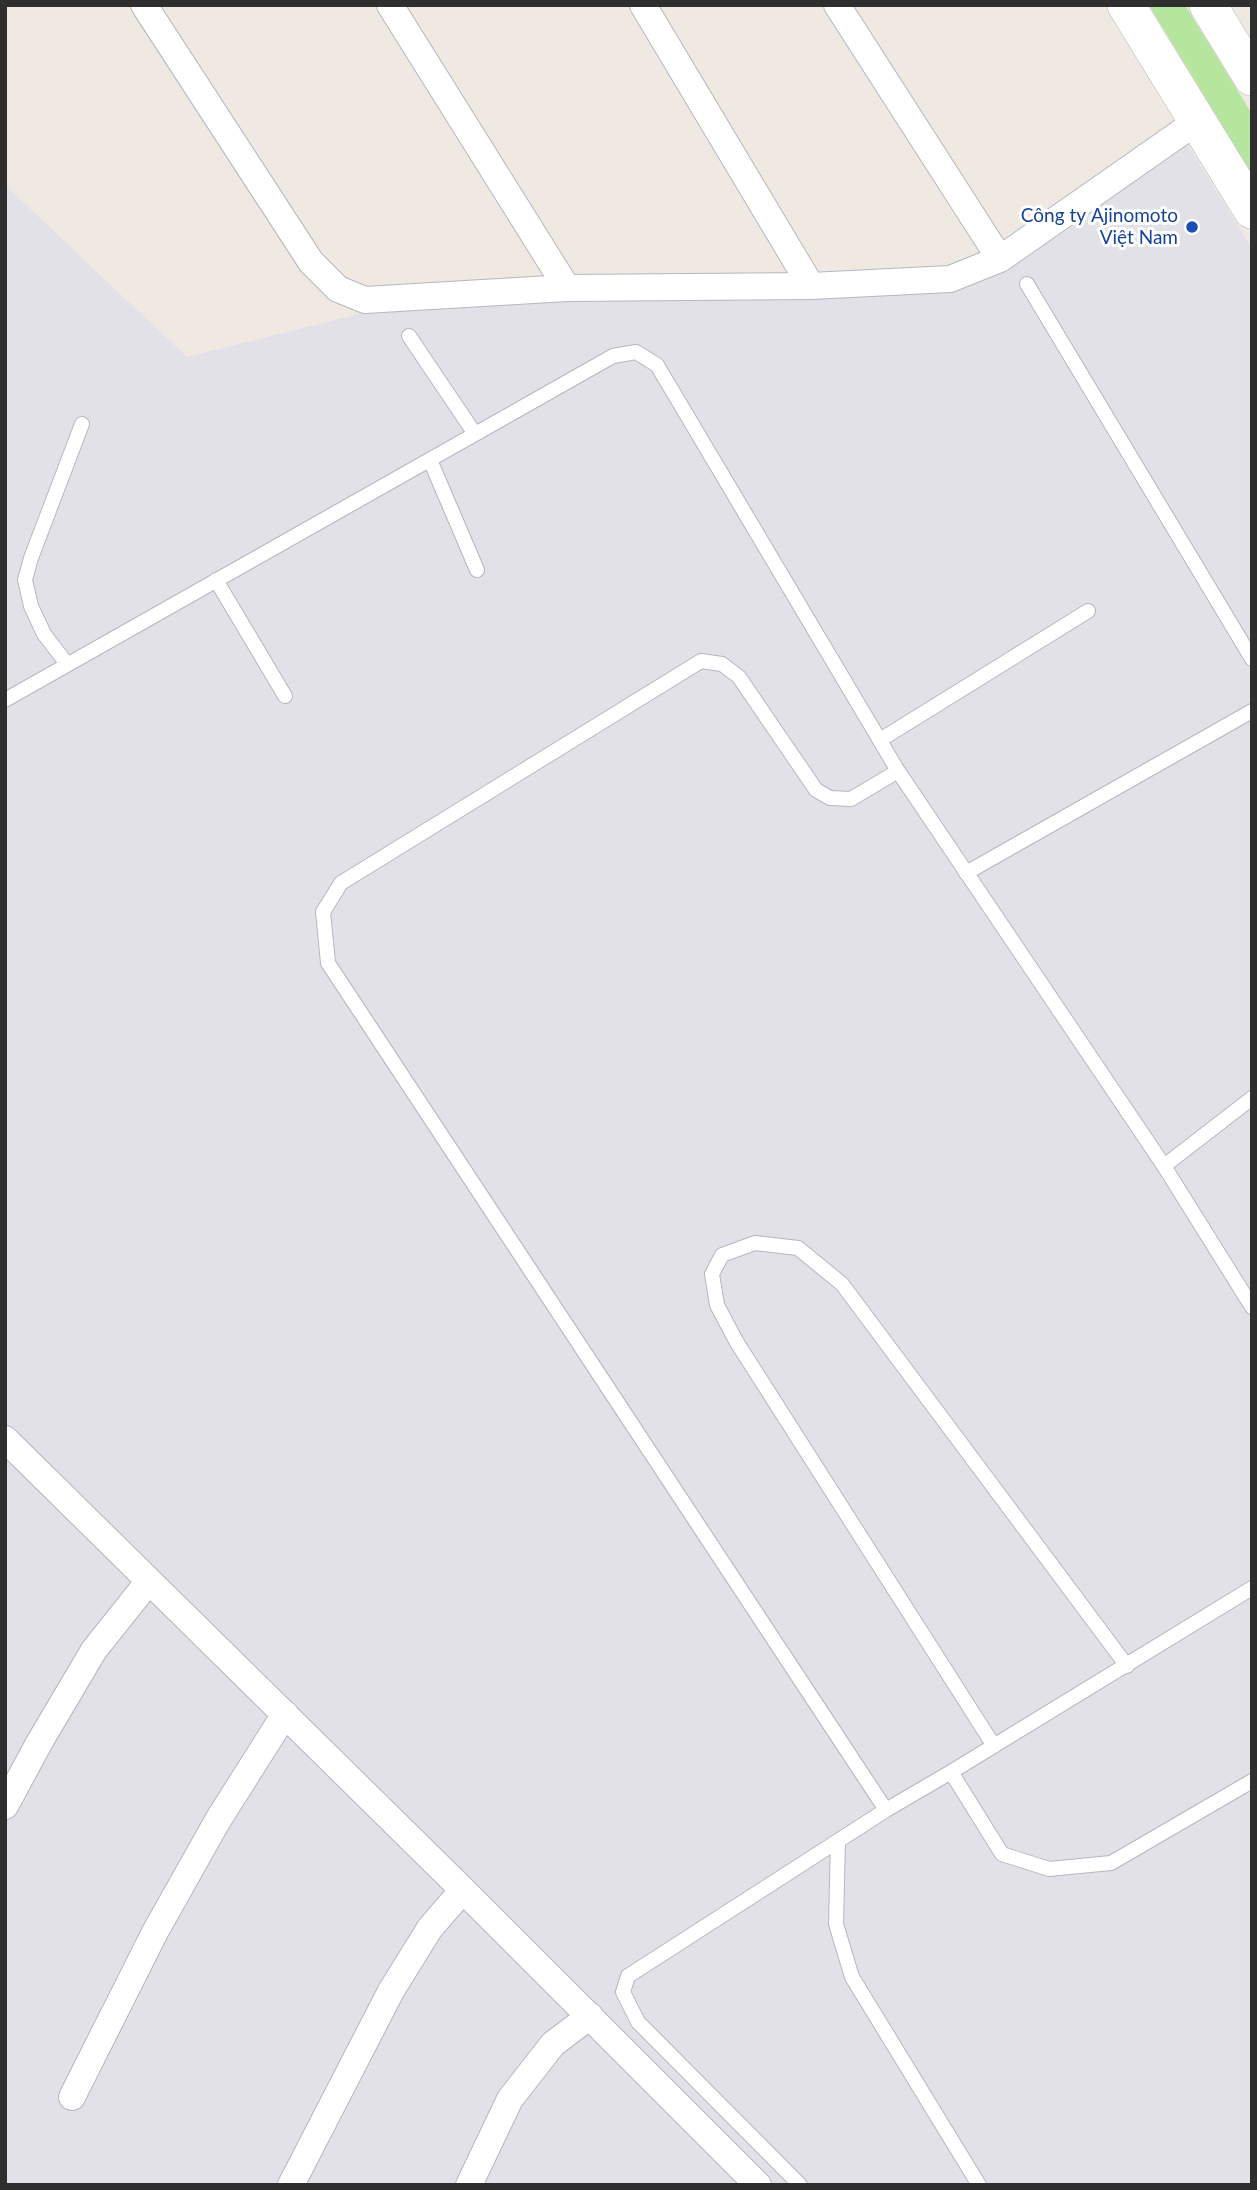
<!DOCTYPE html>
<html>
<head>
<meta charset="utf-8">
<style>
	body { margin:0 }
	#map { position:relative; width:1257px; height:2190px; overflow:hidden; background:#efe9e1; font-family:Lato,sans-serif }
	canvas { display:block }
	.frame { position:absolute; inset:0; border:7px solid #2e2e2e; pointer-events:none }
</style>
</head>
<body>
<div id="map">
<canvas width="1257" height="2190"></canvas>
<div class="frame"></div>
</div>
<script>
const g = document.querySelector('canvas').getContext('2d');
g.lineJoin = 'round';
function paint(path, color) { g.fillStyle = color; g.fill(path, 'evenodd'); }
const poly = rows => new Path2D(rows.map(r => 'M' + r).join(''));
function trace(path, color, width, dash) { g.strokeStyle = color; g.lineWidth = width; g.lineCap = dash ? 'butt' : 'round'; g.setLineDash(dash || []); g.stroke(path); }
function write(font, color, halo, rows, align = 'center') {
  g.font = font + ' Lato,sans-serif'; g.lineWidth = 6; g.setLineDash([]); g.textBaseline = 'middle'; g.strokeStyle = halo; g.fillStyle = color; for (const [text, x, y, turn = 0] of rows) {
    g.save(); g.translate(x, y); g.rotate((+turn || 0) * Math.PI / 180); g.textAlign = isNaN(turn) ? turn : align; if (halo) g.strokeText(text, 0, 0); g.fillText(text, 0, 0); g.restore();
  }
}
paint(poly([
	[1187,144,1252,248,1252,2185,5,2185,5,185,187,357,363,313,569,300,951,291,1006,271]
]), '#e3e1e8');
paint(poly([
	[1149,5,1185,5,1252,114,1252,174]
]), '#b6e59e');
const service = poly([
	[1027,284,1252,659],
	[409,336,475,434],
	[430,460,477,570],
	[216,580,285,696],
	[67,664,44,634,31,606,25,580,31,558,82,424],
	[5,700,613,356,636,352,657,365,898,771,1164,1166,1252,1307],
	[880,740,1088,611],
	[966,873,1252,711],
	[1164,1166,1252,1098],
	[994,1746,736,1341,717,1305,712,1274,722,1255,755,1243,798,1248,842,1284,1127,1666],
	[951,1772,1002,1854,1049,1869,1111,1863,1252,1781],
	[886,1810,328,963,323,912,341,883,701,661,722,664,739,677,816,790,830,798,851,799,898,771],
	[838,1841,836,1924,852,1977,979,2185],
	[800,2185,638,2022,623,1992,628,1976,886,1810,951,1772,1252,1588]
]);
const minor = poly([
	[144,5,311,262,338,289,365,300,567,288,811,286,950,279,1000,259,1196,122],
	[390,5,567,288],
	[643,5,811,286],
	[837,5,1000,259],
	[5,1439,463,1890,758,2185],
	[5,1806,39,1743,94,1650,149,1581],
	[72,2097,155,1932,218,1820,285,1714],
	[291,2185,391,1991,430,1928,463,1890],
	[469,2185,510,2099,553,2044,590,2016]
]);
const secondary = poly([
	[1126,5,1252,210],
	[1208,5,1252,77]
]);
trace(service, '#b4b7c1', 16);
trace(minor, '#b4b7c1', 28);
trace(secondary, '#b4b7c1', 38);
trace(service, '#fff', 14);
trace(minor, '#fff', 26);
trace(secondary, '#fff', 37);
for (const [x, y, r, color] of [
	[1192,227,7,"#1a4fb4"]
]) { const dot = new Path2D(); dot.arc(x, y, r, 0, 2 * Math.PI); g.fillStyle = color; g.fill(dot); trace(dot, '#fff', 2.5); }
write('19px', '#164399', '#fff', [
	["Công ty Ajinomoto",1178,216],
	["Việt Nam",1178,238]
], 'right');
</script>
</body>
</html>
